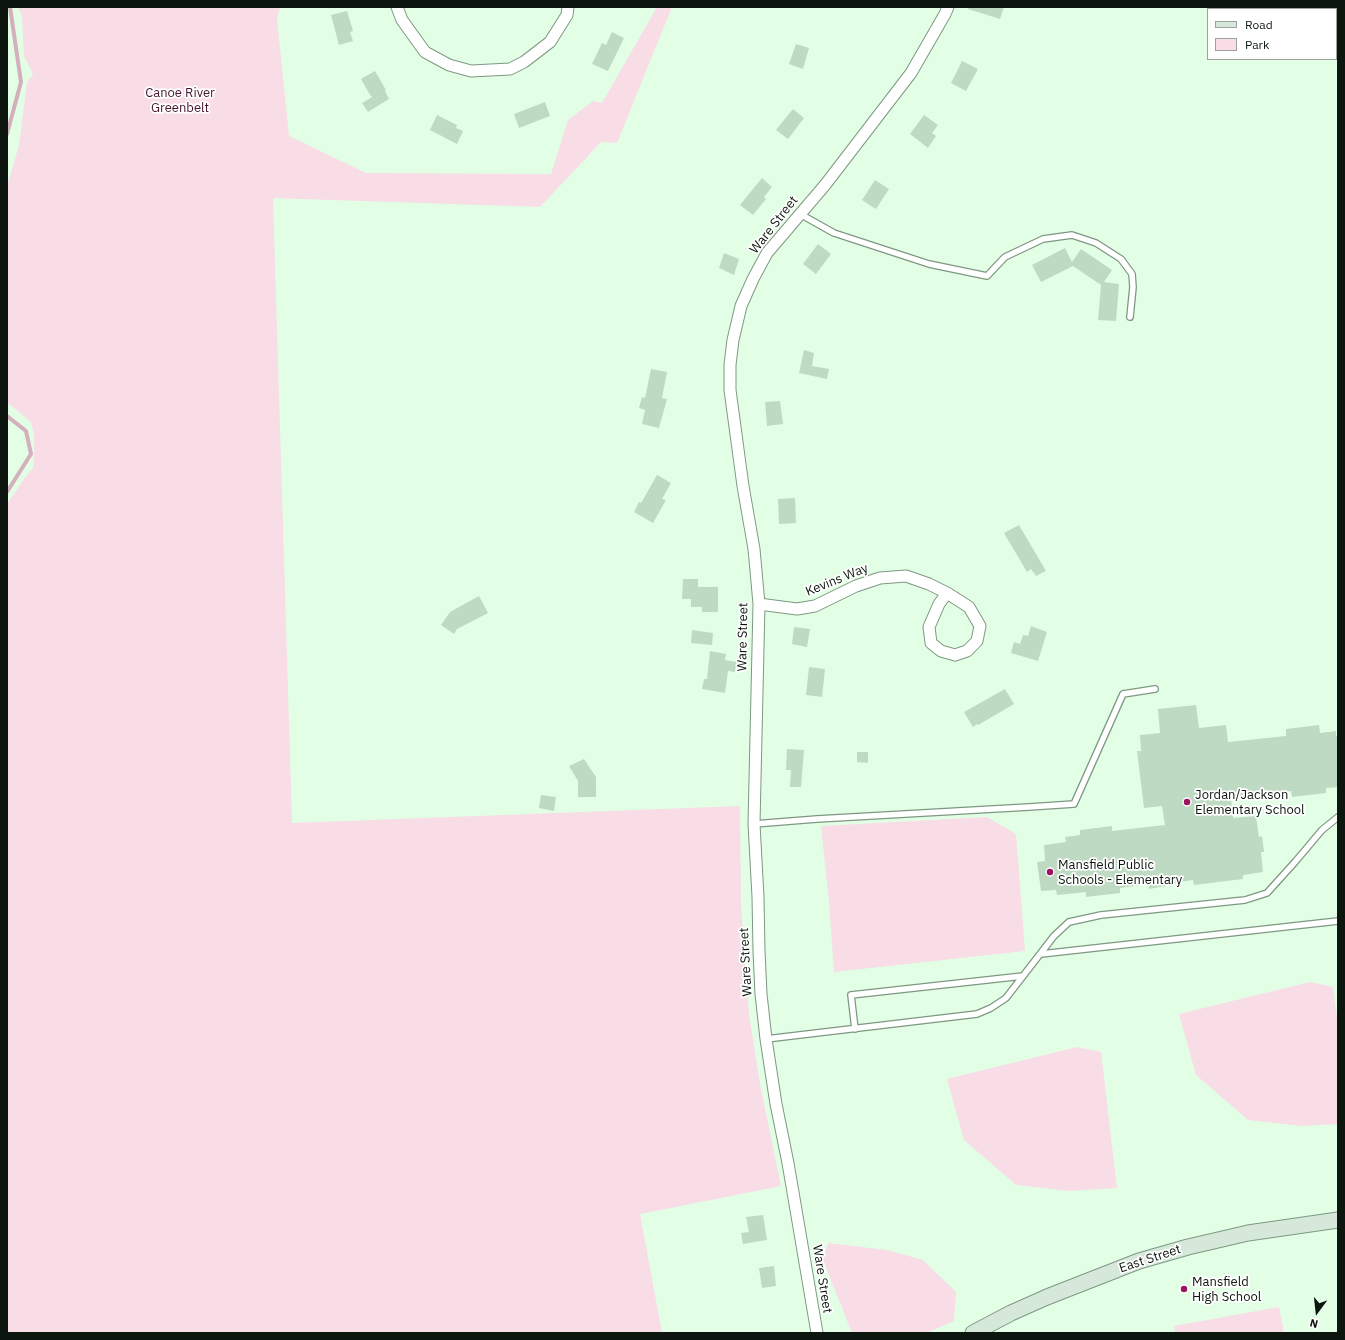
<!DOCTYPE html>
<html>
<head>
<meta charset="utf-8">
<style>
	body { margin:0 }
	#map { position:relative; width:1345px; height:1340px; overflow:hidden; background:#e2ffe6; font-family:"IBM Plex Sans",sans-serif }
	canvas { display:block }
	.frame { position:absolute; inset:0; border:8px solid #0c160e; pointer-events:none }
	.legend { position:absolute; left:1207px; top:8px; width:130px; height:52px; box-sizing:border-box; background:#fff; border:1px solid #9ea29f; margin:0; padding:5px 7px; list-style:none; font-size:12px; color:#0c160e }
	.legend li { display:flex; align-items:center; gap:8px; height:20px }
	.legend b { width:20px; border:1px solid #9ea29f }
	.north { position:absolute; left:1297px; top:1292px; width:40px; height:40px; -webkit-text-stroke:3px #fff; paint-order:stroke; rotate:195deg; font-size:11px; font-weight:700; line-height:16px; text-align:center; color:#0c160e }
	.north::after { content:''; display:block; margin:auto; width:14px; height:18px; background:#0c160e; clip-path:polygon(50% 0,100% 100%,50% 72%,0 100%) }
</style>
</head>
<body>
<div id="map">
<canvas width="1345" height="1340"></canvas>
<div class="frame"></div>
<ul class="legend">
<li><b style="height:5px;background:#d5e8d9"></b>Road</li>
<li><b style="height:11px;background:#f8dce6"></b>Park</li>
</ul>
<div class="north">N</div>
</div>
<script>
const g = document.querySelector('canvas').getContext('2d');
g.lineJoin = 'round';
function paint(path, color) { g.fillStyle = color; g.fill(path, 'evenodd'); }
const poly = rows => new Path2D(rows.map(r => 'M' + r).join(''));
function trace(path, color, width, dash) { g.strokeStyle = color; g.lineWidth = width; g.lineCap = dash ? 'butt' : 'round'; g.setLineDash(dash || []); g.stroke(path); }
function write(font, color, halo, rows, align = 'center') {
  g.font = font + ' "IBM Plex Sans",sans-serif'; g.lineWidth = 3.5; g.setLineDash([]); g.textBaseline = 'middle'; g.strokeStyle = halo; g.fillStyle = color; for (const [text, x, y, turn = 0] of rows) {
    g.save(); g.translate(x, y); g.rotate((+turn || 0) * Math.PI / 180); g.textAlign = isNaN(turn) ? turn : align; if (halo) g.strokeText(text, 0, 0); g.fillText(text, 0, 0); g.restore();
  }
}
paint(poly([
	[18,7,280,7,277,19,289,136,366,173,551,174,568,120,593,101,602,103,657,7,672,7,617,143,601,142,540,207,273,198,292,823,740,806,741,905,749,1014,760,1084,781,1186,640,1214,662,1333,7,1333,7,504,26,476,33,468,34,453,34,434,31,422,7,402,7,187,19,145,27,82,33,74,24,56,22,16],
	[987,817,1016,834,1025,951,834,972,829,902,821,826],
	[1310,982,1333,987,1338,1025,1338,1124,1301,1126,1248,1120,1196,1075,1179,1014],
	[1077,1047,1101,1052,1117,1188,1069,1191,1016,1185,964,1140,947,1079],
	[828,1243,887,1250,923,1260,956,1292,954,1321,926,1333,852,1333,823,1260],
	[1279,1307,1284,1333,1175,1333,1174,1326]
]), '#f8dce6');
trace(poly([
	[7,134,21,82,10,7],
	[7,416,26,431,31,454,7,492]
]), '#d4afbc', 4);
paint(poly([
	[969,7,1004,7,1000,19,968,9],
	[347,11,353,31,350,32,353,41,339,45,331,15],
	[612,32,624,38,608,71,592,64,602,43,606,45],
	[796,44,809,48,803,69,789,64],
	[962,61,978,69,966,91,951,83],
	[375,71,386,90,385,91,389,99,368,112,362,103,372,97,370,95,361,79],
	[545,102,550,116,519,128,514,114],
	[793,109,804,118,788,139,776,130],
	[437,115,457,125,456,128,463,131,457,144,430,130],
	[924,115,938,125,932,133,936,136,928,148,910,134],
	[762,178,772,187,764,197,766,199,753,215,740,205],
	[875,180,889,189,876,209,862,200],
	[818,244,831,254,816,274,803,264],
	[1065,248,1072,262,1081,249,1112,270,1104,282,1119,284,1116,321,1098,320,1101,285,1073,266,1041,282,1032,265],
	[724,253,739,259,734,275,719,268],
	[804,350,814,353,812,366,829,369,827,379,799,373],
	[651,369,667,372,662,398,667,399,659,428,642,424,645,410,639,408,642,397,645,398],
	[780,401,783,424,767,426,765,402],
	[657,475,671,483,662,499,666,500,653,523,634,512,639,502,641,503],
	[795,498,796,523,779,524,778,499],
	[1019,525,1046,571,1036,576,1031,569,1027,572,1004,533],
	[683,579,698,579,698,587,718,587,718,612,702,612,702,607,691,607,691,599,682,599],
	[479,596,488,613,457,629,454,634,441,625,450,612],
	[1031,626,1047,632,1038,661,1011,653,1014,642,1020,644,1023,635,1028,636],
	[794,627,810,629,807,647,792,644],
	[692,630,713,633,712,645,691,643],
	[710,651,726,654,725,660,737,662,735,672,728,671,725,693,702,689,704,679,707,679],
	[809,667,825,669,822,697,806,695],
	[1005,689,1014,704,978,725,977,724,973,727,964,712],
	[1196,705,1199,728,1226,725,1228,742,1286,736,1286,729,1319,725,1320,733,1336,731,1336,736,1338,736,1338,787,1326,788,1326,793,1292,797,1291,791,1231,799,1233,818,1256,816,1259,837,1262,836,1264,852,1261,852,1263,872,1243,875,1243,879,1194,885,1193,880,1166,884,1166,886,1149,889,1149,884,1120,888,1120,893,1086,897,1086,892,1057,895,1056,890,1041,891,1037,862,1045,861,1044,845,1066,842,1065,837,1080,835,1080,830,1112,826,1112,831,1165,825,1162,806,1144,808,1137,751,1141,751,1140,735,1160,733,1158,709],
	[787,749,804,750,801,787,790,787,791,770,786,770],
	[857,752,868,752,868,763,857,762],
	[584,759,596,777,596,797,578,797,578,781,569,766],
	[541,795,556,797,554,811,539,808],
	[763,1215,767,1240,743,1244,741,1233,749,1232,746,1217],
	[774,1266,776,1286,762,1288,759,1268]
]), '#bedac2');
const service = poly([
	[800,214,834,233,929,264,987,276,1005,257,1043,239,1072,235,1096,243,1121,259,1132,274,1133,287,1130,317],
	[754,824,817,819,1029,807,1074,804,1123,694,1155,689],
	[1041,954,1338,921],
	[855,1029,851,995,1023,976],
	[766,1039,977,1014,991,1008,1006,998,1054,936,1069,922,1101,915,1245,900,1267,893,1295,862,1322,830,1338,817]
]);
const minor = poly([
	[397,7,402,20,425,52,449,65,471,71,510,69,524,62,550,42,567,15,568,7],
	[759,604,797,609,815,606,856,586,880,578,906,576,929,584,947,593,969,607,980,626,977,641,967,651,955,655,941,651,931,643,929,627,939,604,947,593],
	[817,1333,788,1163,776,1104,766,1039,761,994,759,951,758,897,754,824,759,604,754,549,743,486,730,390,730,365,733,340,741,306,753,279,767,253,825,185,911,73,945,14,948,7]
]);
const secondary = poly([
	[973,1333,1011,1313,1047,1297,1139,1261,1188,1247,1248,1233,1338,1220]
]);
trace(service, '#7e9882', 8);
trace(minor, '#7e9882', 13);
trace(secondary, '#7e9882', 17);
trace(service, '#fff', 5.5);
trace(minor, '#fff', 11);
trace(secondary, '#d5e8d9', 15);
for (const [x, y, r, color] of [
	[1187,802,4,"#9f1460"],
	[1050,872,4,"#9f1460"],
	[1184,1289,4,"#9f1460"]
]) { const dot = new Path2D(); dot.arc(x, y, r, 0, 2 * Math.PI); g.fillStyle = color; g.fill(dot); trace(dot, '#fff', 1.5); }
write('13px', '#45172c', '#fff', [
	["Canoe River",180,93],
	["Greenbelt",180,108]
]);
write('13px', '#0c160e', '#fff', [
	["Ware Street",774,225,-52],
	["Kevins Way",837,580,-22],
	["Ware Street",743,637,-89],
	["Ware Street",746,962,-93],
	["East Street",1150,1259,-18],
	["Ware Street",822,1279,81]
]);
write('13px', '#0c160e', '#fff', [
	["Jordan/Jackson",1195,795],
	["Elementary School",1195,810],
	["Mansfield Public",1058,865],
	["Schools - Elementary",1058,880],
	["Mansfield",1192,1282],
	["High School",1192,1297]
], 'left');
</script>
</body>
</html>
